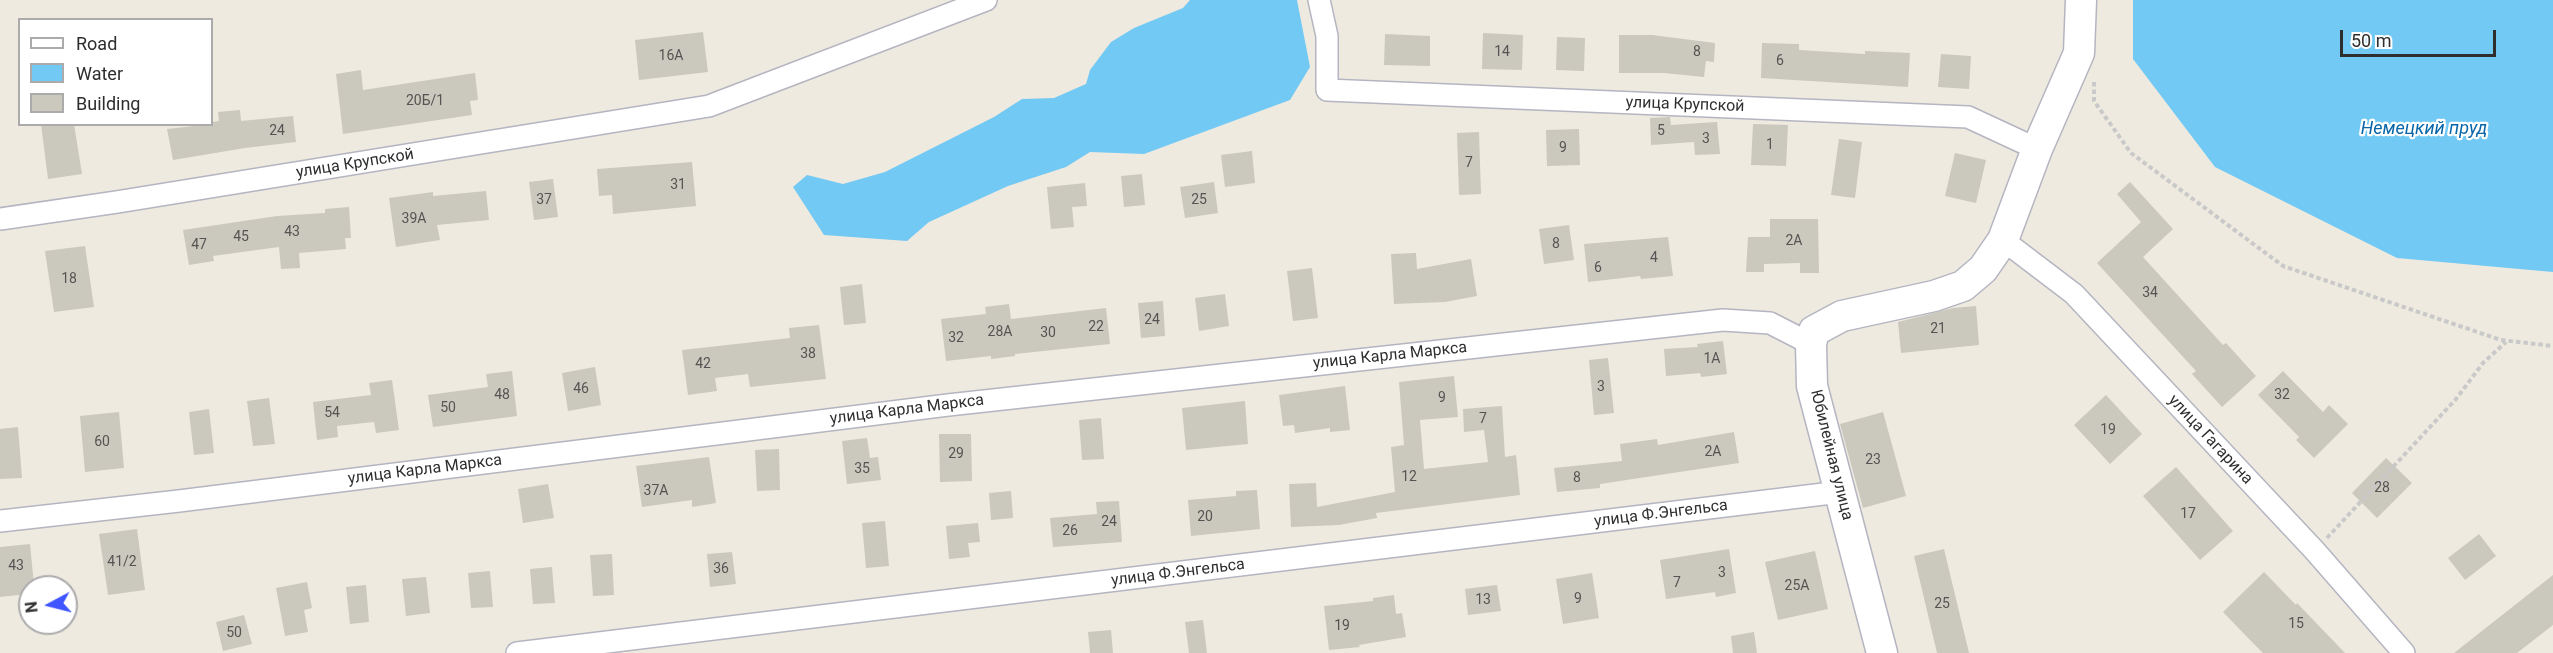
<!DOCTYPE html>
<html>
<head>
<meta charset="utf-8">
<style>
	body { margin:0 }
	#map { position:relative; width:2553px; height:653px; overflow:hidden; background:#efeae0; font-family:Roboto,sans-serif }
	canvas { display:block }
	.legend { position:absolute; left:18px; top:18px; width:195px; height:108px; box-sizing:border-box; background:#fff; border:2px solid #ababab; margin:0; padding:8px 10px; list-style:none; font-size:18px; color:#2e2e2e }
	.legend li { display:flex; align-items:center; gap:12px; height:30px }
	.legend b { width:30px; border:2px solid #ababab }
	.north { position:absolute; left:18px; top:575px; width:60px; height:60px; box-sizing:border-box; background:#fff; border:2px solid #ababab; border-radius:50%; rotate:263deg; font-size:16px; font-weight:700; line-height:24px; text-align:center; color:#2e2e2e }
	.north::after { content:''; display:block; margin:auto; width:21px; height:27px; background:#3e55ff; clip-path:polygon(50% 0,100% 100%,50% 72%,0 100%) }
	.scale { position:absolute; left:2340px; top:30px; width:156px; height:27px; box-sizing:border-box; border:3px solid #2e2e2e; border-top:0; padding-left:8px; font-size:18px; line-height:21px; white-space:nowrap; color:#2e2e2e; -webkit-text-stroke:4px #fff; paint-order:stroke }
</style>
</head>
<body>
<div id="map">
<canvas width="2553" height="653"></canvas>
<ul class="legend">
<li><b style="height:8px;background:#fff"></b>Road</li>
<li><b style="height:16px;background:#71c9f4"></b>Water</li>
<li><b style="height:16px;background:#cbc8be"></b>Building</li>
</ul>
<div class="north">N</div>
<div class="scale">50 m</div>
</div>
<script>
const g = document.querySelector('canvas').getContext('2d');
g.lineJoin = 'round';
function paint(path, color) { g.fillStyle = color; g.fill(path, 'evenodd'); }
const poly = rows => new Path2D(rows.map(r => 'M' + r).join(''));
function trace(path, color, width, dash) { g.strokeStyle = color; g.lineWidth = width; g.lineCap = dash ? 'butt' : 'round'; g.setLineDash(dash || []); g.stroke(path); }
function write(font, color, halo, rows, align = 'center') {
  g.font = font + ' Roboto,sans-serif'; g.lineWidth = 4.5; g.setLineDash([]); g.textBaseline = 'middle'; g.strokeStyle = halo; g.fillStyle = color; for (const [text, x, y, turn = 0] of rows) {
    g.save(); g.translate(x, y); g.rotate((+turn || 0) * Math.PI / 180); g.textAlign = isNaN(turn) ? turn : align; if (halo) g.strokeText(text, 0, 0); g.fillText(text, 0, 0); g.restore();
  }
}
paint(poly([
	[1190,0,1297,0,1310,67,1290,100,1144,154,1090,152,1066,167,1008,186,929,222,907,241,824,235,793,187,807,175,843,184,885,172,994,117,1022,99,1054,98,1086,84,1090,70,1111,42,1134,28,1183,8],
	[2133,0,2553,0,2553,272,2397,258,2215,167,2133,59]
]), '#71c9f4');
paint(poly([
	[703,32,708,72,639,80,635,40],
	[1483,33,1523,35,1522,70,1482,69],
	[1385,34,1430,36,1430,66,1384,65],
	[1619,35,1652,35,1715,43,1714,62,1706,61,1704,77,1664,73,1619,73],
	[1557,37,1585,38,1584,71,1556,70],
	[1762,43,1799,44,1799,50,1865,54,1865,51,1910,53,1908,87,1761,78],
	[1941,54,1971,56,1969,89,1938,87],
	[361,70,363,90,475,73,478,100,470,101,472,115,343,134,336,74],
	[240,110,241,121,293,116,296,142,245,148,173,160,167,129,212,124,212,122,219,121,218,112],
	[1670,117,1671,125,1717,122,1720,154,1695,155,1694,142,1651,145,1650,118],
	[41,124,74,124,82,174,48,179],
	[1753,124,1788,125,1786,166,1751,165],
	[1579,129,1580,165,1547,166,1546,130],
	[1479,132,1481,194,1459,195,1457,133],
	[1839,139,1862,142,1855,198,1831,195],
	[1252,151,1255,183,1225,187,1221,155],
	[1955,153,1986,160,1976,203,1945,196],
	[692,162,696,206,613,214,612,195,599,196,597,169],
	[1142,174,1145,205,1124,207,1121,176],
	[553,179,558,217,534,220,529,182],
	[1214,182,1218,213,1185,218,1180,187],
	[2130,182,2173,229,2143,257,2223,345,2226,343,2256,376,2222,407,2192,374,2196,371,2097,263,2141,222,2117,194],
	[1085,183,1087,206,1072,207,1074,227,1051,229,1047,187],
	[486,191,489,220,437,225,440,240,396,247,389,198,433,192,433,196],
	[349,207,351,238,345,238,346,249,299,253,300,268,281,269,279,247,213,256,214,261,189,265,183,230,277,216,325,213,325,209],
	[1770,219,1818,219,1819,273,1800,273,1800,263,1764,264,1764,272,1746,272,1748,237,1770,237],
	[1569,225,1574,260,1544,264,1539,229],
	[1668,237,1673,276,1641,279,1640,276,1588,282,1584,244],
	[85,246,94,307,54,312,45,251],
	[1416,253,1417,269,1471,259,1477,296,1445,302,1394,304,1391,254],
	[1312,268,1318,318,1293,321,1287,271],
	[862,284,866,323,844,325,840,287],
	[1225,294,1229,326,1199,331,1195,298],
	[1163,301,1165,336,1141,338,1138,303],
	[1009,304,1011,319,1106,308,1110,344,1015,354,1015,356,991,359,991,356,946,361,941,319,986,314,985,307],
	[1976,306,1979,345,1901,353,1898,322,1953,308],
	[819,325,826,379,750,387,748,374,715,378,717,391,688,395,682,350,790,338,789,328],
	[1723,341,1727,374,1701,377,1700,373,1666,376,1664,349,1698,347,1697,344],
	[1608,358,1614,413,1594,415,1589,360],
	[595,367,601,405,568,411,562,373],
	[512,371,517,416,433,427,428,395,488,387,486,374],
	[2283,371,2323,412,2329,405,2348,424,2314,458,2296,440,2299,437,2258,395],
	[1454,376,1458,417,1420,420,1424,469,1488,462,1484,430,1464,432,1463,409,1502,406,1505,457,1516,455,1520,495,1376,513,1377,518,1339,525,1291,527,1289,484,1316,483,1317,507,1395,492,1391,447,1404,445,1399,382],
	[392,380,399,430,376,433,374,422,337,426,338,437,317,440,313,402,371,395,369,383],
	[1345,386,1350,430,1330,432,1330,428,1295,433,1294,425,1283,426,1279,395],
	[2106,395,2142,434,2110,464,2074,425],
	[269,398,275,444,253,446,247,401],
	[1245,401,1248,444,1186,450,1182,408],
	[209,409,214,453,194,455,189,412],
	[119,412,124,468,85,472,80,416],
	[1883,412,1906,496,1863,508,1840,424],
	[1101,418,1104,459,1082,460,1079,420],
	[18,427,22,478,0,479,0,429],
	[1734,432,1739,463,1600,484,1600,488,1557,492,1554,468,1622,461,1620,444,1657,439,1658,445],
	[939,434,971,434,972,481,940,482],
	[867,438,870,458,878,457,881,480,847,484,842,441],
	[779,449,780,490,757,491,755,450],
	[709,457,716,503,692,507,692,500,642,507,636,466],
	[2386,458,2412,483,2377,518,2352,493],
	[2176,467,2233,531,2200,560,2143,496],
	[548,484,554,518,523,523,518,489],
	[1257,490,1260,529,1191,536,1188,500,1236,496,1236,491],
	[1011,491,1013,518,991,520,989,493],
	[1119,501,1122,542,1053,547,1050,518,1097,514,1096,502],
	[885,521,889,566,866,568,862,523],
	[978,523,980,542,968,543,970,557,949,559,946,526],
	[137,529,145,590,108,595,99,534],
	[2479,534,2496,556,2465,580,2448,558],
	[30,544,34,585,26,586,27,594,0,597,0,547],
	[1729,549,1736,593,1716,597,1715,592,1666,599,1660,560],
	[1944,549,1969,653,1937,653,1914,556],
	[1815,551,1828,609,1778,620,1765,562],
	[732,552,736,584,710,587,707,554],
	[612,554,614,595,593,596,590,555],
	[552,567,555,603,533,604,530,569],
	[490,571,493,607,471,608,468,573],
	[2264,572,2296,605,2297,603,2345,653,2263,653,2250,640,2223,612],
	[1592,573,1599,618,1563,624,1556,579],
	[2553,575,2553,625,2517,653,2454,653],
	[426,577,430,613,406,616,402,579],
	[307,582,312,608,304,610,308,632,285,636,276,588],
	[366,585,369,622,350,624,346,587],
	[1497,585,1501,611,1468,615,1465,589],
	[1394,595,1396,614,1402,613,1406,637,1359,645,1360,647,1329,650,1324,606,1373,601,1373,598],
	[244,615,252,644,223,651,216,622],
	[1203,620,1207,653,1189,653,1185,622],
	[1111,630,1113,653,1090,653,1088,632],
	[1754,632,1757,653,1733,653,1731,636]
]), '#cbc8be');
const street = poly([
	[1319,0,1327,36,1327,90,1968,117,2037,149],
	[0,219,117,202,709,106,986,0],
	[2003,240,2074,294,2315,551,2404,653],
	[0,521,179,501,948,405,1723,320,1770,323,1811,344],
	[517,653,1840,492]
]);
const secondary = poly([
	[1882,653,1812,386,1811,344,1814,331,1842,316,1934,296,1963,286,1983,269,2003,240,2037,149,2079,53,2081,0]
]);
trace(street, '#b4b5c1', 24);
trace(secondary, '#b4b5c1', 33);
trace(poly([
	[2094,82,2094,101,2131,153,2283,266,2501,340,2553,346],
	[2327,538,2456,399,2483,363,2506,342]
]), '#c9c9c9', 4, [4.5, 3]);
trace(street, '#fff', 21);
trace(secondary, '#fff', 30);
write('14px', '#555452', null, [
	["14",1502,52],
	["8",1697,52],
	["16А",671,56],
	["6",1780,61],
	["20Б/1",425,101],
	["24",277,131],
	["5",1661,131],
	["3",1706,139],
	["1",1770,145],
	["9",1563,148],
	["7",1469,163],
	["31",678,185],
	["37",544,200],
	["25",1199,200],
	["39А",414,219],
	["43",292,232],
	["45",241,237],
	["2А",1794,241],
	["8",1556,244],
	["47",199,245],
	["4",1654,258],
	["6",1598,268],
	["18",69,279],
	["34",2150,293],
	["24",1152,320],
	["22",1096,327],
	["21",1938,329],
	["28А",1000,332],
	["30",1048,333],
	["32",956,338],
	["38",808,354],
	["1А",1712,359],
	["42",703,364],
	["3",1601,387],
	["46",581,389],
	["48",502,395],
	["32",2282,395],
	["9",1442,398],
	["50",448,408],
	["54",332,413],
	["7",1483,419],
	["19",2108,430],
	["60",102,442],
	["2А",1713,452],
	["29",956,454],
	["23",1873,460],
	["35",862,469],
	["12",1409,477],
	["8",1577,478],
	["28",2382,488],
	["37А",656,491],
	["17",2188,514],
	["20",1205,517],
	["24",1109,522],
	["26",1070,531],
	["41/2",122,562],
	["43",16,566],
	["36",721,569],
	["3",1722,573],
	["7",1677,583],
	["25А",1797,586],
	["9",1578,599],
	["13",1483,600],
	["25",1942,604],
	["15",2296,624],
	["19",1342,626],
	["50",234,633]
]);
write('16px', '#2e2e2e', '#fff', [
	["улица Крупской",1685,105,2],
	["улица Крупской",355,164,-9],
	["улица Карла Маркса",1390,356,-6],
	["улица Карла Маркса",907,410,-7],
	["улица Гагарина",2210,440,47],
	["Юбилейная улица",1831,455,76],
	["улица Карла Маркса",425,470,-7],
	["улица Ф.Энгельса",1661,514,-7],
	["улица Ф.Энгельса",1178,573,-7]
]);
write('italic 18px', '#0866a8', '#fff', [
	["Немецкий пруд",2424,129]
]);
</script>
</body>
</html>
